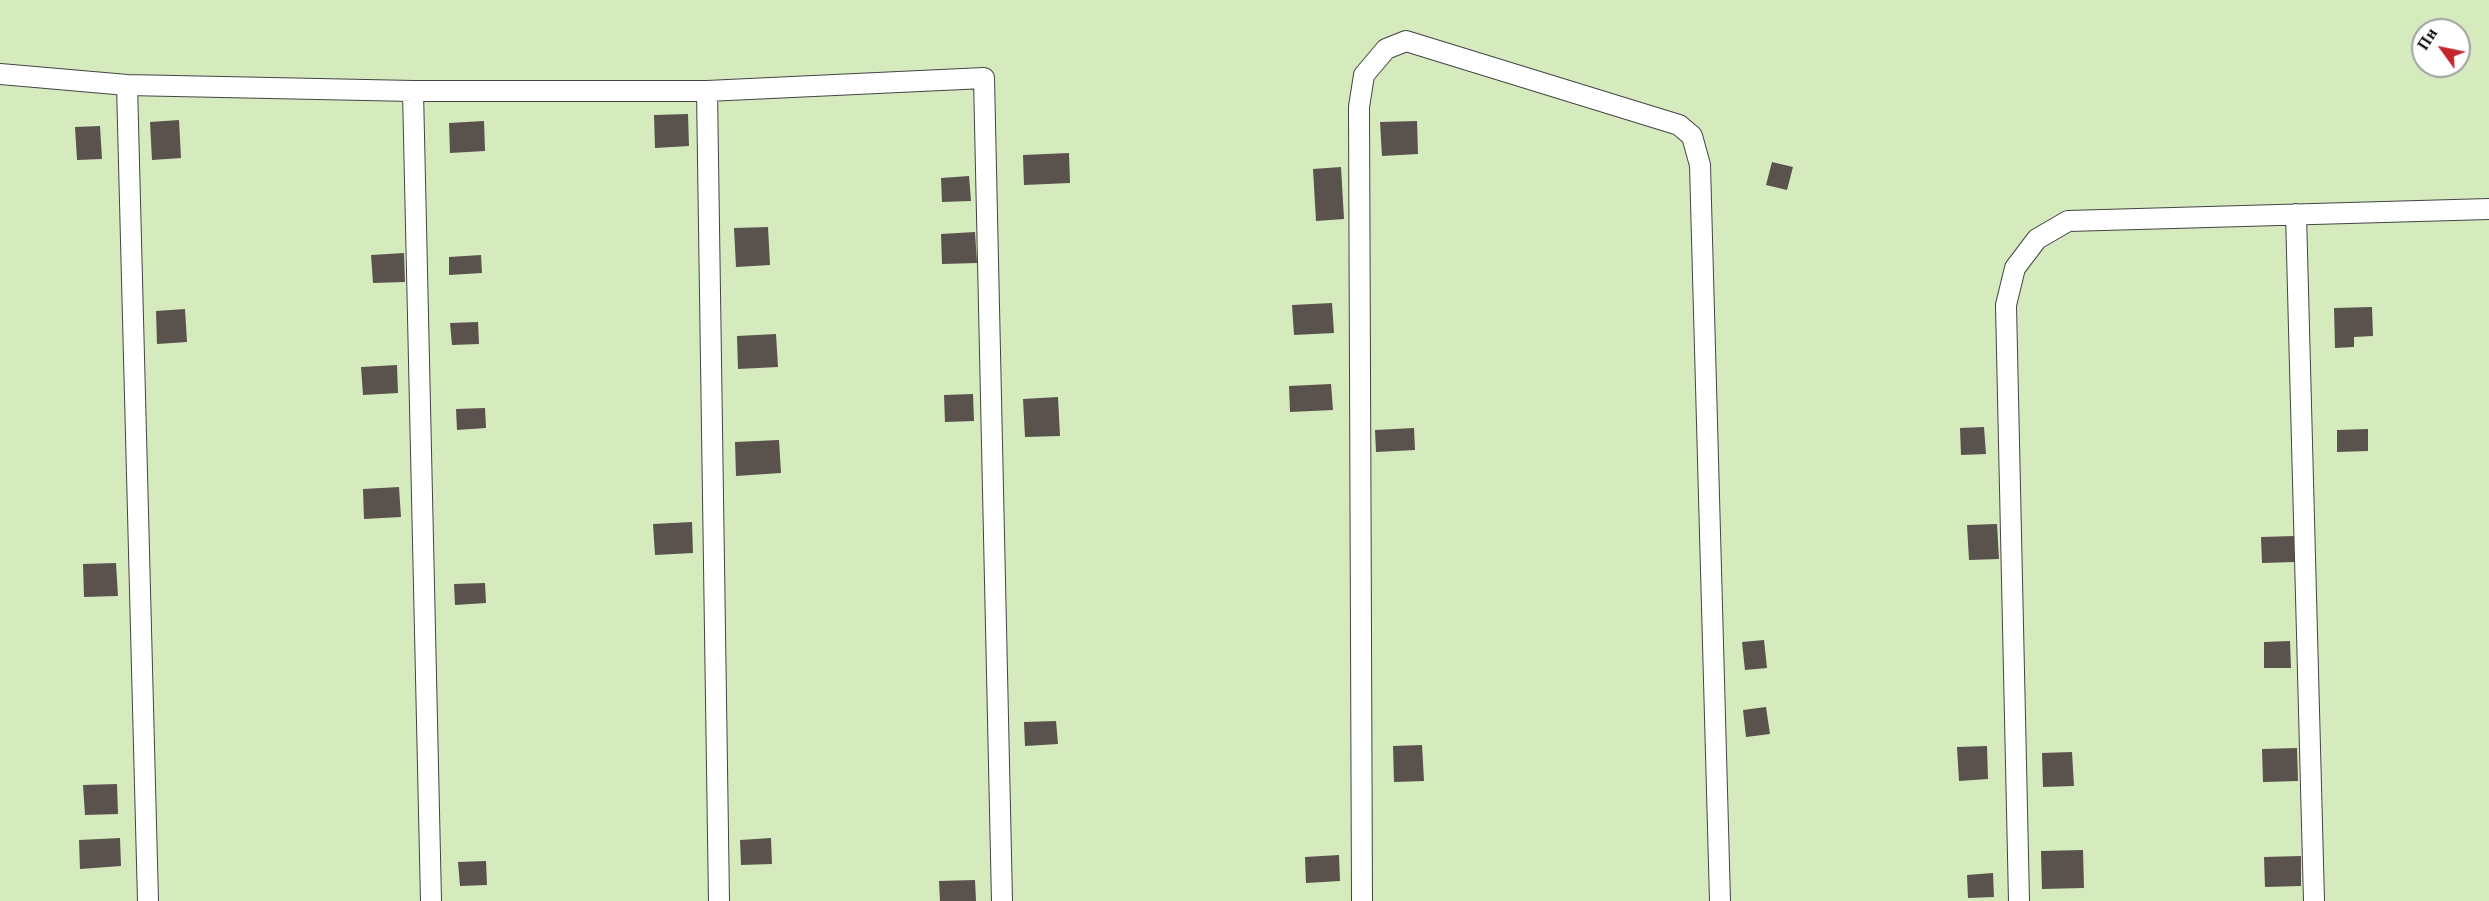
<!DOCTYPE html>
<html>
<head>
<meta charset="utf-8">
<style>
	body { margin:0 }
	#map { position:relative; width:2489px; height:901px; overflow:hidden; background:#fffdf5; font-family:Spectral,serif }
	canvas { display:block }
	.north { position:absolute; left:2411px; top:18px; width:60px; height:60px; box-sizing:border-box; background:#fff; border:2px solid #a0a0a0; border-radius:50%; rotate:303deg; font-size:16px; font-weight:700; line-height:24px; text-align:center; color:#111 }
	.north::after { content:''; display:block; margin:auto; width:21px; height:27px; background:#c4262e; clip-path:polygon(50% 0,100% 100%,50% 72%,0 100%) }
</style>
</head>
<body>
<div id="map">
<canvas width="2489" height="901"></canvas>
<div class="north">Пн</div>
</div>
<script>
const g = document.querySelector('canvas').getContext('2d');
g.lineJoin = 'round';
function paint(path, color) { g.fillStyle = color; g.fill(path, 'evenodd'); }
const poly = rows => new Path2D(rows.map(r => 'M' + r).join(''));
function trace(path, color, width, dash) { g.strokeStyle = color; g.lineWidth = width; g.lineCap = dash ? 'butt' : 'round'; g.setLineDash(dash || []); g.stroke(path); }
paint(poly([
	[0,0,2489,0,2489,901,0,901],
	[2423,30,2459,30,2459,66,2423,66]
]), '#d5ebbd');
paint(poly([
	[688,114,689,146,655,148,654,115],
	[179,120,181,158,152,160,150,122],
	[484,121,485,151,450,153,449,123],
	[1417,121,1418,154,1382,156,1380,122],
	[100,126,102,159,77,160,75,127],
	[1069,153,1070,183,1024,185,1023,155],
	[1772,162,1793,167,1787,190,1766,185],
	[1341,167,1344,219,1316,221,1313,169],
	[969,176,971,201,942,202,941,178],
	[768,227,770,265,736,267,734,228],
	[975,232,977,263,942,264,941,234],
	[404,253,405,282,373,283,371,255],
	[481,255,482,273,449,275,449,257],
	[1332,303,1334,333,1294,335,1292,305],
	[2372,307,2373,336,2354,337,2354,347,2335,348,2334,308],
	[185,309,187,342,157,344,156,311],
	[478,322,479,344,452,345,450,323],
	[776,334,778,367,738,369,737,336],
	[397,365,398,393,363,395,361,367],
	[1331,384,1333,410,1290,412,1289,386],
	[973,394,974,421,945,422,944,395],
	[1058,397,1060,436,1025,437,1023,399],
	[485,408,486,428,457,430,456,409],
	[1984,427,1986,454,1961,455,1960,428],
	[1414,428,1415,450,1376,452,1375,430],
	[2368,429,2368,451,2337,452,2337,430],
	[779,440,781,473,736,476,735,442],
	[399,487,401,517,364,519,363,489],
	[692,522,693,553,655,555,653,524],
	[1997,524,1999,559,1969,560,1967,525],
	[2294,536,2295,562,2262,563,2261,537],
	[116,563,118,596,84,597,83,564],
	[485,583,486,603,455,605,454,584],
	[1764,640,1767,668,1745,670,1742,642],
	[2290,641,2291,668,2264,668,2264,642],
	[1766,707,1770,734,1746,737,1743,710],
	[1056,721,1058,744,1025,746,1024,722],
	[1422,745,1424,781,1394,782,1393,746],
	[1987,746,1988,779,1959,781,1957,747],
	[2297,748,2298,781,2263,782,2262,749],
	[2072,752,2074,786,2043,787,2042,753],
	[117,784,118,814,85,815,83,785],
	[120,838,121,866,80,869,79,840],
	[771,838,772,864,741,865,740,840],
	[2083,850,2084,888,2042,889,2041,851],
	[1339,855,1340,881,1306,883,1305,857],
	[2301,856,2301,886,2265,887,2264,857],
	[486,861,487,885,460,886,458,862],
	[1993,873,1994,897,1968,898,1967,875],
	[975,880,976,901,940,901,939,881]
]), '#5a524d');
const service = poly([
	[0,74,127,85,413,91,707,91,984,78,1002,901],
	[127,85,148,901],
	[413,91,431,901],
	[707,91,719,901],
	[2296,214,2314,901],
	[1362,901,1359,107,1364,75,1386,49,1406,41,1679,125,1692,136,1700,165,1720,901],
	[2019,901,2006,305,2015,268,2037,239,2068,221,2489,209]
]);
trace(service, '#444', 22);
trace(service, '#fff', 20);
</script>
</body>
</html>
